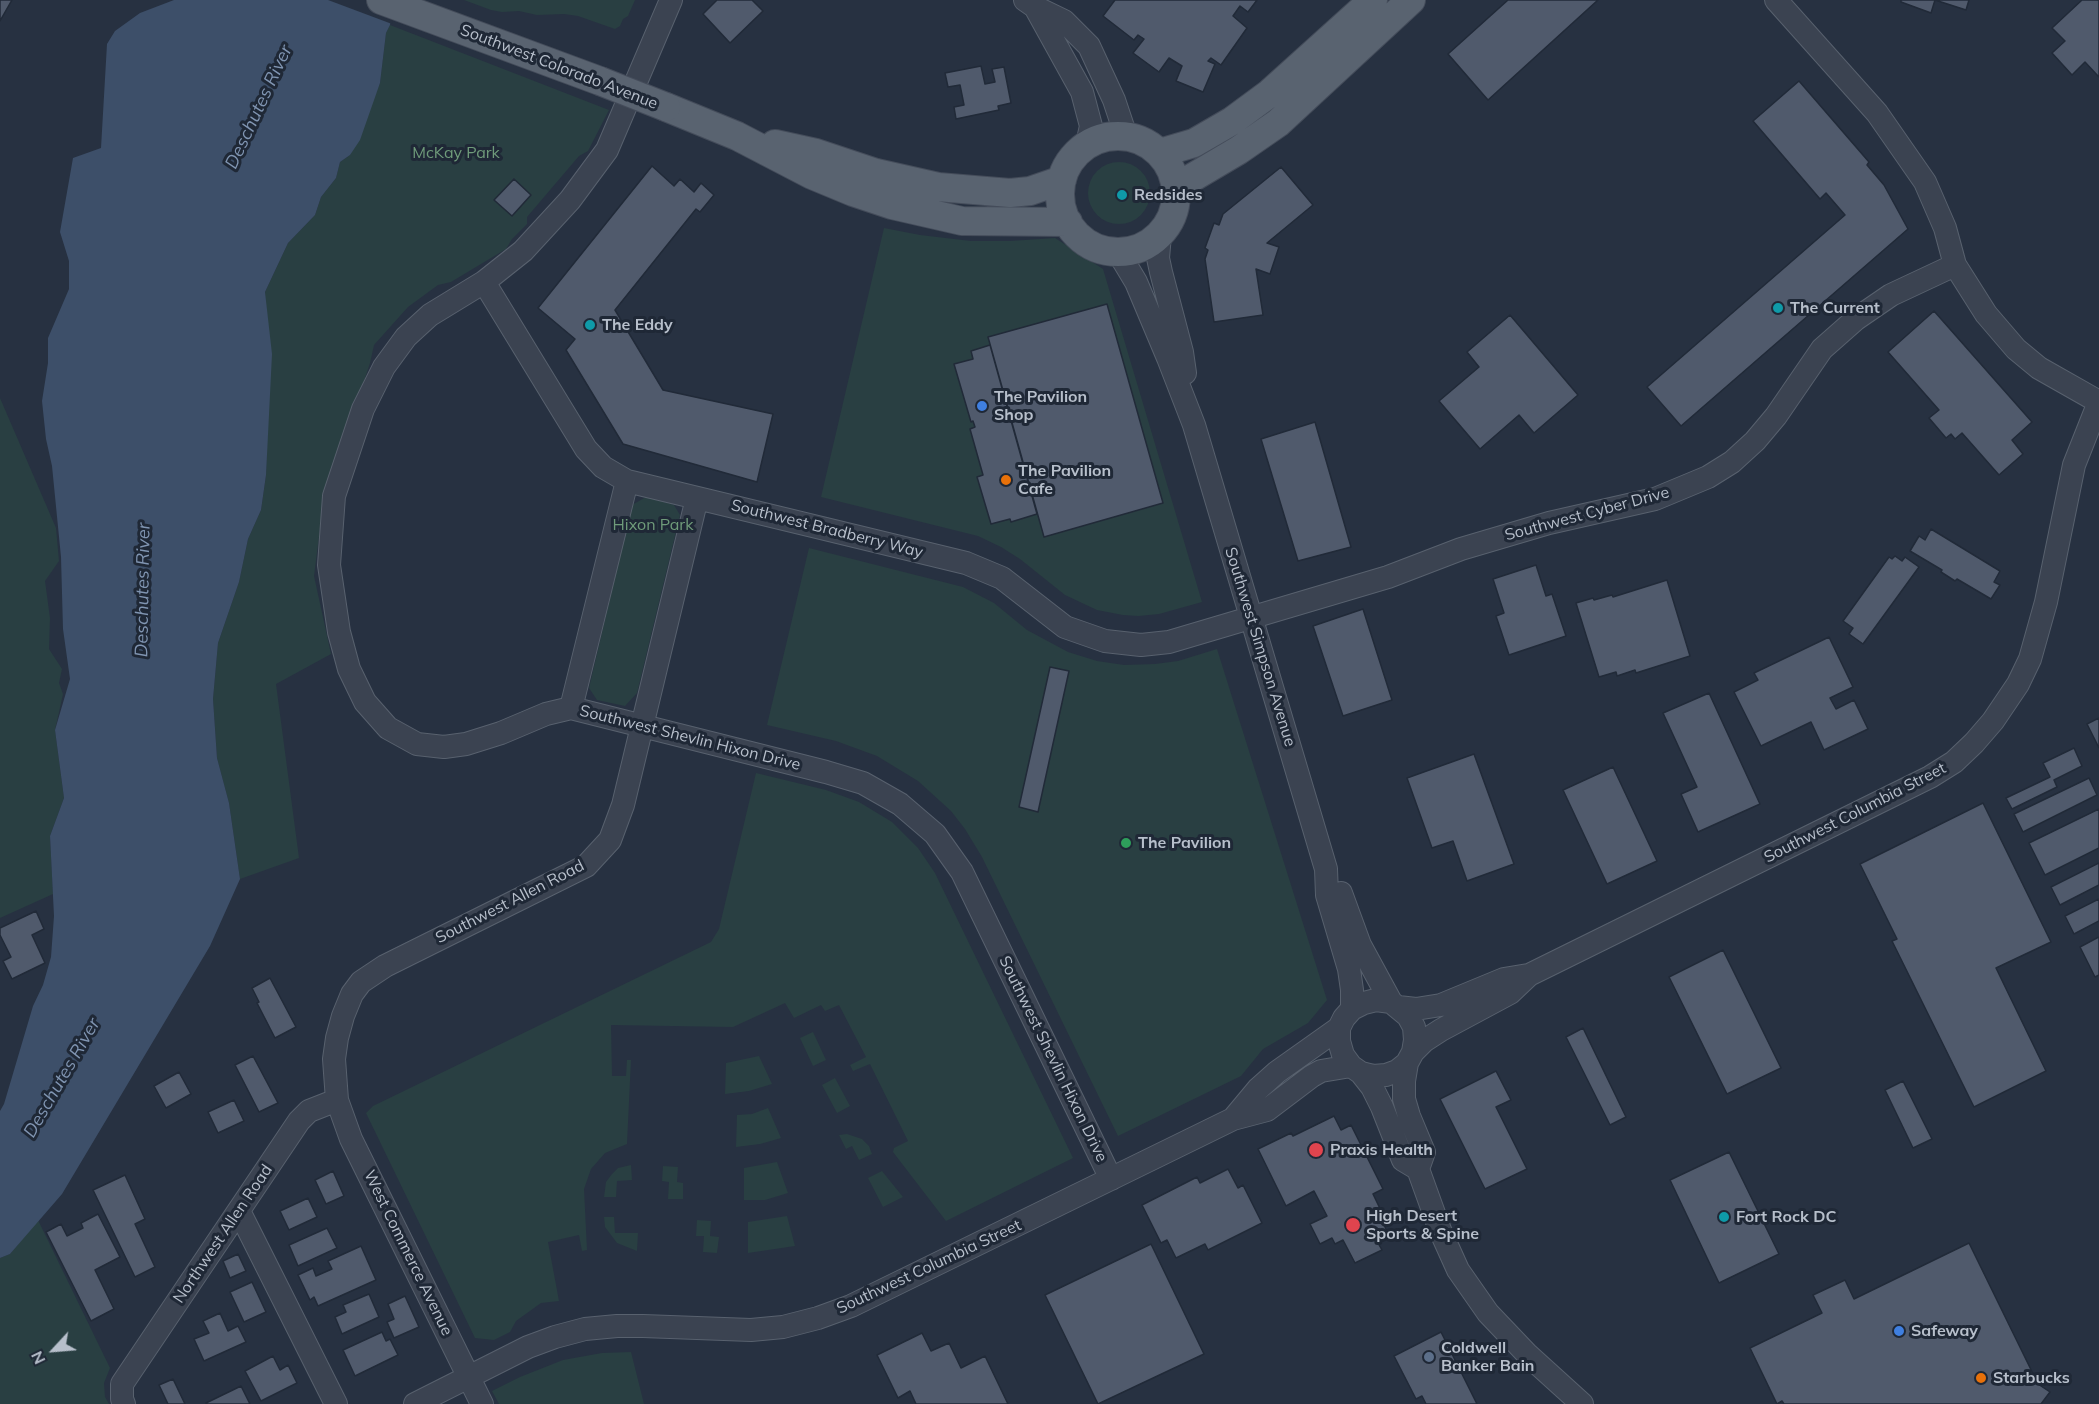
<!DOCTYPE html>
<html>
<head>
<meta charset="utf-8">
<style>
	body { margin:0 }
	#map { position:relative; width:2099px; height:1404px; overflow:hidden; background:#273141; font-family:Mulish,sans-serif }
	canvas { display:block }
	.north { position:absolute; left:24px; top:1320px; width:60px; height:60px; -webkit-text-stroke:4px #1f2836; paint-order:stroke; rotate:244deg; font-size:16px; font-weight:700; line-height:24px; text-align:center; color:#b7bfcb }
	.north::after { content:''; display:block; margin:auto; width:21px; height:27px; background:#b7bfcb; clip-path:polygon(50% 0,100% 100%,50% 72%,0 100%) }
</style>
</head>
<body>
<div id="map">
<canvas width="2099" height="1404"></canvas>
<div class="north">N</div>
</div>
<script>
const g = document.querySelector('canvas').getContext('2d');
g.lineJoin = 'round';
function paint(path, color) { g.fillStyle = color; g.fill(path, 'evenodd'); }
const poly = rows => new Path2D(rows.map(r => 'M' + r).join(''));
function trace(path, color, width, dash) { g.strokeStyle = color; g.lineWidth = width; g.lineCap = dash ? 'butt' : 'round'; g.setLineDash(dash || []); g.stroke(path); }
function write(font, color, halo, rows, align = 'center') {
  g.font = font + ' Mulish,sans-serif'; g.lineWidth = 6; g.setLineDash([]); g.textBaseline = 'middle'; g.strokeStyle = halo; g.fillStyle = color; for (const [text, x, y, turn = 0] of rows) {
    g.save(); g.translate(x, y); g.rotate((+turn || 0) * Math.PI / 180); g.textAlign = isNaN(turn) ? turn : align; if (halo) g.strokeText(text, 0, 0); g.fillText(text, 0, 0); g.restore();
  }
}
paint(poly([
	[464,0,635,0,628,16,623,19,620,26,615,29,578,16,564,14,537,15,519,11,502,12,491,10],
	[390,25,609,110,588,151,579,156,527,217,527,224,512,239,506,249,451,282,438,285,408,307,374,345,370,363,323,505,314,576,331,654,276,684,299,858,240,879,229,803,217,758,213,699,218,643,239,582,248,539,261,510,266,475,268,405,265,292,288,243,315,215,321,197,336,178,340,162,350,155,380,83,386,33],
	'1088 193a31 31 0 1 1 62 0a31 31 0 1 1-62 0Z',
	[884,228,920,235,971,241,1010,241,1055,238,1103,269,1202,602,1159,614,1138,616,1123,615,1097,610,1065,595,1020,559,1001,547,978,536,821,497],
	[0,398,56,528,59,561,45,581,50,618,49,649,62,669,59,683,63,694,55,730,64,798,50,836,53,894,0,918],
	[646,497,674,505,680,515,637,693,625,706,597,700,589,688,632,505],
	[809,548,963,587,994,603,1027,630,1068,652,1097,661,1124,665,1155,664,1178,661,1217,649,1327,1000,1308,1023,1263,1049,1241,1076,1118,1136,982,857,965,829,951,811,918,781,877,756,836,741,767,725],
	[756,773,826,790,859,802,892,822,918,848,935,873,1073,1158,946,1221,893,1152,894,1148,908,1141,870,1064,853,1071,850,1065,866,1057,839,1005,825,1011,821,1005,794,1018,785,1003,733,1027,611,1025,612,1076,626,1076,627,1060,631,1060,627,1144,605,1153,591,1169,584,1189,587,1250,582,1251,579,1235,548,1242,559,1301,541,1303,516,1321,510,1332,494,1340,475,1338,366,1113,373,1106,711,942,719,929],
	[813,1032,826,1060,813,1066,800,1038],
	[759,1056,772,1084,749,1091,725,1094,726,1063],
	[835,1078,850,1106,837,1113,822,1085],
	[768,1108,781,1138,760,1144,736,1147,737,1115,752,1114],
	[847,1134,862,1139,869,1146,872,1154,859,1160,852,1146,846,1149,839,1135],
	[777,1162,788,1193,765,1200,744,1200,744,1168],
	[631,1165,632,1180,617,1181,616,1197,604,1197,606,1182,612,1174,618,1168],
	[663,1166,678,1167,677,1182,683,1183,683,1199,668,1199,669,1182,662,1181],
	[882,1171,903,1197,883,1207,868,1178],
	[787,1216,795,1246,748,1253,748,1222],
	[604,1217,614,1217,615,1233,638,1233,637,1251,617,1243,605,1227],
	[38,1220,110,1368,104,1383,105,1397,109,1404,0,1404,0,1258,10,1254],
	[697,1220,711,1221,710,1236,719,1237,717,1253,703,1252,704,1236,696,1236],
	[631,1352,644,1404,499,1404,492,1391,520,1377,563,1360,602,1353]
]), '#293f42');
paint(poly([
	[174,0,394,0,390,25,386,33,380,83,360,140,350,155,340,162,336,178,321,197,315,215,288,243,265,292,272,354,266,475,261,510,248,539,239,582,218,643,213,699,217,758,229,803,240,879,210,946,62,1194,10,1254,0,1258,0,1111,4,1104,33,1006,43,985,51,957,54,916,50,836,64,798,55,730,70,679,63,629,61,557,52,466,46,439,42,401,48,363,48,338,69,289,69,261,60,232,73,158,101,148,107,44,115,31,140,13]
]), '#3d4f69');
paint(poly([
	[328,0,397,0,392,24]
]), '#273141');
const building = poly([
	[0,0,12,0,0,21,0,0],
	[717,0,752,0,763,11,730,43,703,14,717,0],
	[1115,0,1257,0,1248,12,1240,6,1233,16,1247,28,1221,65,1211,58,1208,61,1215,64,1203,92,1176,81,1182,66,1169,58,1159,72,1133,53,1144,39,1138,35,1134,40,1103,16,1115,0],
	[1508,0,1598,0,1488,100,1448,54,1508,0],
	[1901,0,1935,0,1931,13,1901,2,1901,0],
	[1935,0,1969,0,1966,10,1935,0],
	[2082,0,2099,0,2099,77,2085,62,2072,75,2052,53,2065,41,2052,28,2082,0],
	[981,66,985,84,995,82,992,69,1004,67,1011,103,998,106,999,110,956,119,954,107,964,105,960,85,948,87,945,73,981,66],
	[1799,81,1869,162,1867,165,1884,185,1908,229,1681,426,1647,387,1845,215,1826,193,1820,199,1753,121,1799,81],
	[652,166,674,186,680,179,694,192,701,183,714,195,700,212,696,209,615,310,663,390,773,414,757,482,623,444,566,350,575,339,538,308,652,166],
	[1281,167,1313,205,1267,243,1279,247,1270,274,1256,269,1263,315,1214,322,1205,259,1208,250,1205,248,1214,223,1219,225,1223,214,1281,167],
	[514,179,531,195,512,216,494,200,514,179],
	[1107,304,1163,503,1044,537,988,337,1107,304],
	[1934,311,2032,422,2012,440,2023,454,1999,475,1962,433,1955,439,1951,434,1946,438,1929,418,1939,410,1888,352,1934,311],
	[1510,315,1578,395,1534,433,1519,415,1480,449,1439,401,1479,367,1467,352,1510,315],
	[990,345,1037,514,1011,522,1010,519,991,524,977,477,983,475,970,429,975,427,973,421,971,422,954,364,973,359,971,351,990,345],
	[1315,422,1351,547,1298,561,1261,439,1315,422],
	[1931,529,2000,571,1994,582,2000,585,1991,599,1957,579,1955,581,1941,572,1942,570,1910,551,1919,536,1925,540,1931,529],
	[1895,556,1902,561,1905,557,1919,567,1863,644,1849,634,1853,628,1843,621,1889,557,1892,559,1895,556],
	[1536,565,1546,596,1552,594,1566,636,1509,655,1496,616,1504,613,1493,579,1536,565],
	[1667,580,1690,656,1636,673,1635,670,1617,676,1616,672,1599,677,1576,603,1593,598,1594,600,1612,595,1613,597,1667,580],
	[1363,609,1392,700,1343,716,1313,626,1363,609],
	[1829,637,1853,687,1830,698,1836,709,1854,700,1868,729,1824,750,1811,722,1761,746,1734,692,1758,680,1754,673,1829,637],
	[1050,667,1069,671,1038,812,1019,807,1050,667],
	[1709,693,1760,804,1698,832,1681,794,1697,787,1663,713,1709,693],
	[2099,718,2099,748,2087,724,2099,718],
	[2074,748,2082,766,2054,780,2057,787,2012,809,2006,798,2050,777,2043,763,2074,748],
	[1474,754,1514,864,1467,881,1453,841,1432,848,1407,778,1474,754],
	[1613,767,1657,861,1607,884,1563,790,1613,767],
	[2089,778,2097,795,2023,832,2014,814,2089,778],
	[1983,803,2051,942,1996,968,2046,1071,1974,1107,1892,941,1897,939,1860,864,1983,803],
	[2099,809,2099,848,2045,875,2029,843,2099,809],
	[2099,863,2099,885,2060,905,2051,887,2099,863],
	[2099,899,2099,921,2074,934,2065,916,2099,899],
	[36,911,44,929,32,935,45,963,12,979,3,961,11,957,0,935,0,928,36,911],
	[2099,937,2099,975,2095,977,2080,947,2099,937],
	[1723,950,1781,1068,1727,1094,1669,977,1723,950],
	[270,978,296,1027,275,1038,257,1003,259,1002,252,988,270,978],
	[1583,1028,1626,1117,1610,1125,1566,1037,1583,1028],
	[253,1056,278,1103,259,1112,235,1065,253,1056],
	[1496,1071,1511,1100,1496,1107,1527,1169,1485,1189,1440,1099,1496,1071],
	[179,1072,191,1094,166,1108,154,1086,179,1072],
	[1903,1081,1932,1139,1913,1148,1885,1090,1903,1081],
	[234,1100,244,1121,218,1133,208,1112,234,1100],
	[1334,1116,1341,1130,1351,1125,1383,1189,1373,1194,1385,1219,1382,1221,1390,1237,1378,1243,1382,1250,1355,1263,1343,1240,1335,1244,1332,1238,1320,1244,1310,1224,1327,1216,1314,1191,1286,1206,1258,1149,1291,1133,1293,1136,1334,1116],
	[1729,1152,1779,1254,1719,1283,1670,1180,1729,1152],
	[1228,1169,1238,1188,1243,1185,1262,1223,1208,1250,1205,1244,1176,1258,1167,1240,1161,1243,1142,1205,1197,1177,1200,1183,1228,1169],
	[333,1171,344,1196,326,1204,315,1180,333,1171],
	[125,1175,145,1219,135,1224,155,1267,135,1277,93,1190,125,1175],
	[308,1198,317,1217,289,1230,280,1211,308,1198],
	[98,1214,120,1257,95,1270,114,1309,91,1321,46,1232,61,1224,67,1236,83,1228,81,1223,98,1214],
	[327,1228,337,1248,298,1266,289,1245,327,1228],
	[1969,1243,2038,1384,2050,1392,2041,1404,1784,1404,1782,1401,1777,1404,1750,1348,1822,1313,1813,1295,1845,1280,1854,1299,1969,1243],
	[1151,1244,1204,1354,1098,1404,1045,1295,1151,1244],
	[361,1246,376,1280,318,1306,314,1297,310,1300,298,1275,313,1268,316,1276,332,1269,328,1261,361,1246],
	[238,1254,246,1271,230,1278,223,1261,238,1254],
	[252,1282,266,1312,244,1322,230,1292,252,1282],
	[369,1294,379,1317,342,1334,335,1317,346,1312,343,1305,369,1294],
	[405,1296,419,1327,394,1338,387,1322,394,1319,388,1304,405,1296],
	[220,1313,228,1331,238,1326,246,1342,204,1361,194,1339,209,1333,203,1321,220,1313],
	[382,1332,386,1341,390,1339,398,1355,355,1376,343,1350,382,1332],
	[1441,1332,1477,1404,1426,1404,1422,1396,1416,1399,1394,1356,1441,1332],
	[922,1333,931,1351,949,1343,961,1368,985,1356,1008,1404,916,1404,910,1391,898,1398,877,1355,922,1333],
	[273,1356,280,1370,288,1365,297,1383,261,1401,245,1371,273,1356],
	[173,1379,185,1404,168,1404,159,1385,173,1379],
	[241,1386,250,1404,207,1404,206,1403,241,1386]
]);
paint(building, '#505a6c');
trace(building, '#212a38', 1.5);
const minor = poly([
	[671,0,607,150,570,200,523,251,484,282,430,315,406,337,384,367,363,409,334,496,329,565,339,632,349,669,365,702,388,728,417,744,444,747,466,744,501,733,546,714,571,708,826,772,863,783,900,804,935,834,962,872,1111,1179],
	[1025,0,1035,7,1064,21,1089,46,1114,100,1126,136],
	[1776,0,1877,113,1925,182,1945,228,1955,265,1986,314,2016,349,2039,368,2099,402],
	[1035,7,1082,92,1091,126,1087,144],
	[1160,235,1158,258,1161,272,1182,352,1185,373],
	[1118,252,1136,282,1168,358,1194,425,1326,869,1327,895,1349,969,1352,990,1352,1009],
	[484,282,586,449,603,467,627,481,966,563,1002,578,1065,627,1105,641,1141,645,1169,642,1388,577,1461,549,1549,523,1655,499,1708,477,1732,462,1755,441,1776,416,1822,349,1856,319,1891,295,1955,265],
	[571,708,627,481],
	[1341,893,1360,945,1391,1002],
	[1398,1007,1416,1009,1441,1005,1504,979,1528,975],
	[1413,1052,1424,1041,1441,1030,1510,993,1529,975,1930,777,1954,762,1974,743,1993,721,2018,684,2030,659,2046,602,2074,465,2099,402],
	[1407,1063,1397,1071,1386,1075,1373,1076,1361,1073,1351,1066,1343,1055,1339,1041,1339,1028,1344,1018,1352,1009,1364,1003,1376,1000,1391,1002,1408,1016,1414,1027,1415,1040,1413,1052,1407,1063,1404,1081,1404,1099,1409,1116,1424,1152,1418,1169,1440,1230,1458,1270,1488,1313,1528,1355,1582,1404],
	[1361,1073,1372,1087,1382,1107,1403,1160,1418,1169],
	[1233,1119,1258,1089,1277,1072,1339,1028],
	[239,1211,336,1404],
	[124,1404,122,1399,122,1384,299,1121,309,1111,337,1100],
	[415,1404,528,1347,555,1337,585,1329,617,1326,643,1326,751,1330,783,1327,818,1318,851,1306,1233,1119,1267,1110,1312,1076,1321,1071,1351,1066],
	[482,1404,351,1139,337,1100,334,1059,337,1038,343,1016,352,994,361,982,385,966,586,866,610,840,623,805,697,498]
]);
const major = poly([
	[381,0,600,81],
	[666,107,737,136,812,175,853,192,892,205,962,221,1068,222],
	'1060 194a58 58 0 1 1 116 0a58 58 0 1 1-116 0Z',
	[775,144,816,153,876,173,938,187,1010,193,1030,191,1062,180],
	[1160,153,1194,143,1232,121,1270,93,1373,0],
	[1177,192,1190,179,1239,150,1278,123,1411,0]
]);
trace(minor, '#58616e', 24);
trace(major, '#444c5a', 30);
trace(minor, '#3b4351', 22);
trace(major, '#596370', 28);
const majorBridge = poly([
	[600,81,666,107]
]);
trace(majorBridge, '#444c5a', 30, []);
trace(majorBridge, '#596370', 28);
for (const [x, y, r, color] of [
	[1122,195,6,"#0f9aa8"],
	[1778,308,6,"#0f9aa8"],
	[590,325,6,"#0f9aa8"],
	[982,406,6,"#3f7fe0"],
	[1006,480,6,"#e8710a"],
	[1126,843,6,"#2e9e5b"],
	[1316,1150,8,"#e0444e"],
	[1724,1217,6,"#0f9aa8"],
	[1353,1225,8,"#e0444e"],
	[1899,1331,6,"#3f7fe0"],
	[1429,1357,6,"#5c6f8a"],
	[1981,1378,6,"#e8710a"]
]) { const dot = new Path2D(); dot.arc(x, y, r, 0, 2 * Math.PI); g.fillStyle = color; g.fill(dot); trace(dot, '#1f2836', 2); }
write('16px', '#b7bfcb', '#1f2836', [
	["Southwest Colorado Avenue",559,67,21],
	["Southwest Cyber Drive",1587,514,-15],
	["Southwest Bradberry Way",827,529,14],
	["Southwest Simpson Avenue",1260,647,73],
	["Southwest Shevlin Hixon Drive",690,738,14],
	["Southwest Columbia Street",1855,813,-27],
	["Southwest Allen Road",510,902,-27],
	["Southwest Shevlin Hixon Drive",1053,1059,64],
	["Northwest Allen Road",223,1234,-56],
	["West Commerce Avenue",408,1253,64],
	["Southwest Columbia Street",929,1267,-25]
]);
write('16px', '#6f9b7a', '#1f2836', [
	["McKay Park",456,153],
	["Hixon Park",653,525]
]);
write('bold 16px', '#b7bfcb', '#1f2836', [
	["Redsides",1134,195],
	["The Current",1790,308],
	["The Eddy",602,325],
	["The Pavilion",994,397],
	["Shop",994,415],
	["The Pavilion",1018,471],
	["Cafe",1018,489],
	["The Pavilion",1138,843],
	["Praxis Health",1330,1150],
	["High Desert",1366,1216],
	["Sports & Spine",1366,1234],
	["Fort Rock DC",1736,1217],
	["Safeway",1911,1331],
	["Coldwell",1441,1348],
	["Banker Bain",1441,1366],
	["Starbucks",1993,1378]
], 'left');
write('italic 18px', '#8095b2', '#1f2836', [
	["Deschutes River",259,107,-65],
	["Deschutes River",143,590,-89],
	["Deschutes River",62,1078,-60]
]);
</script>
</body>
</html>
